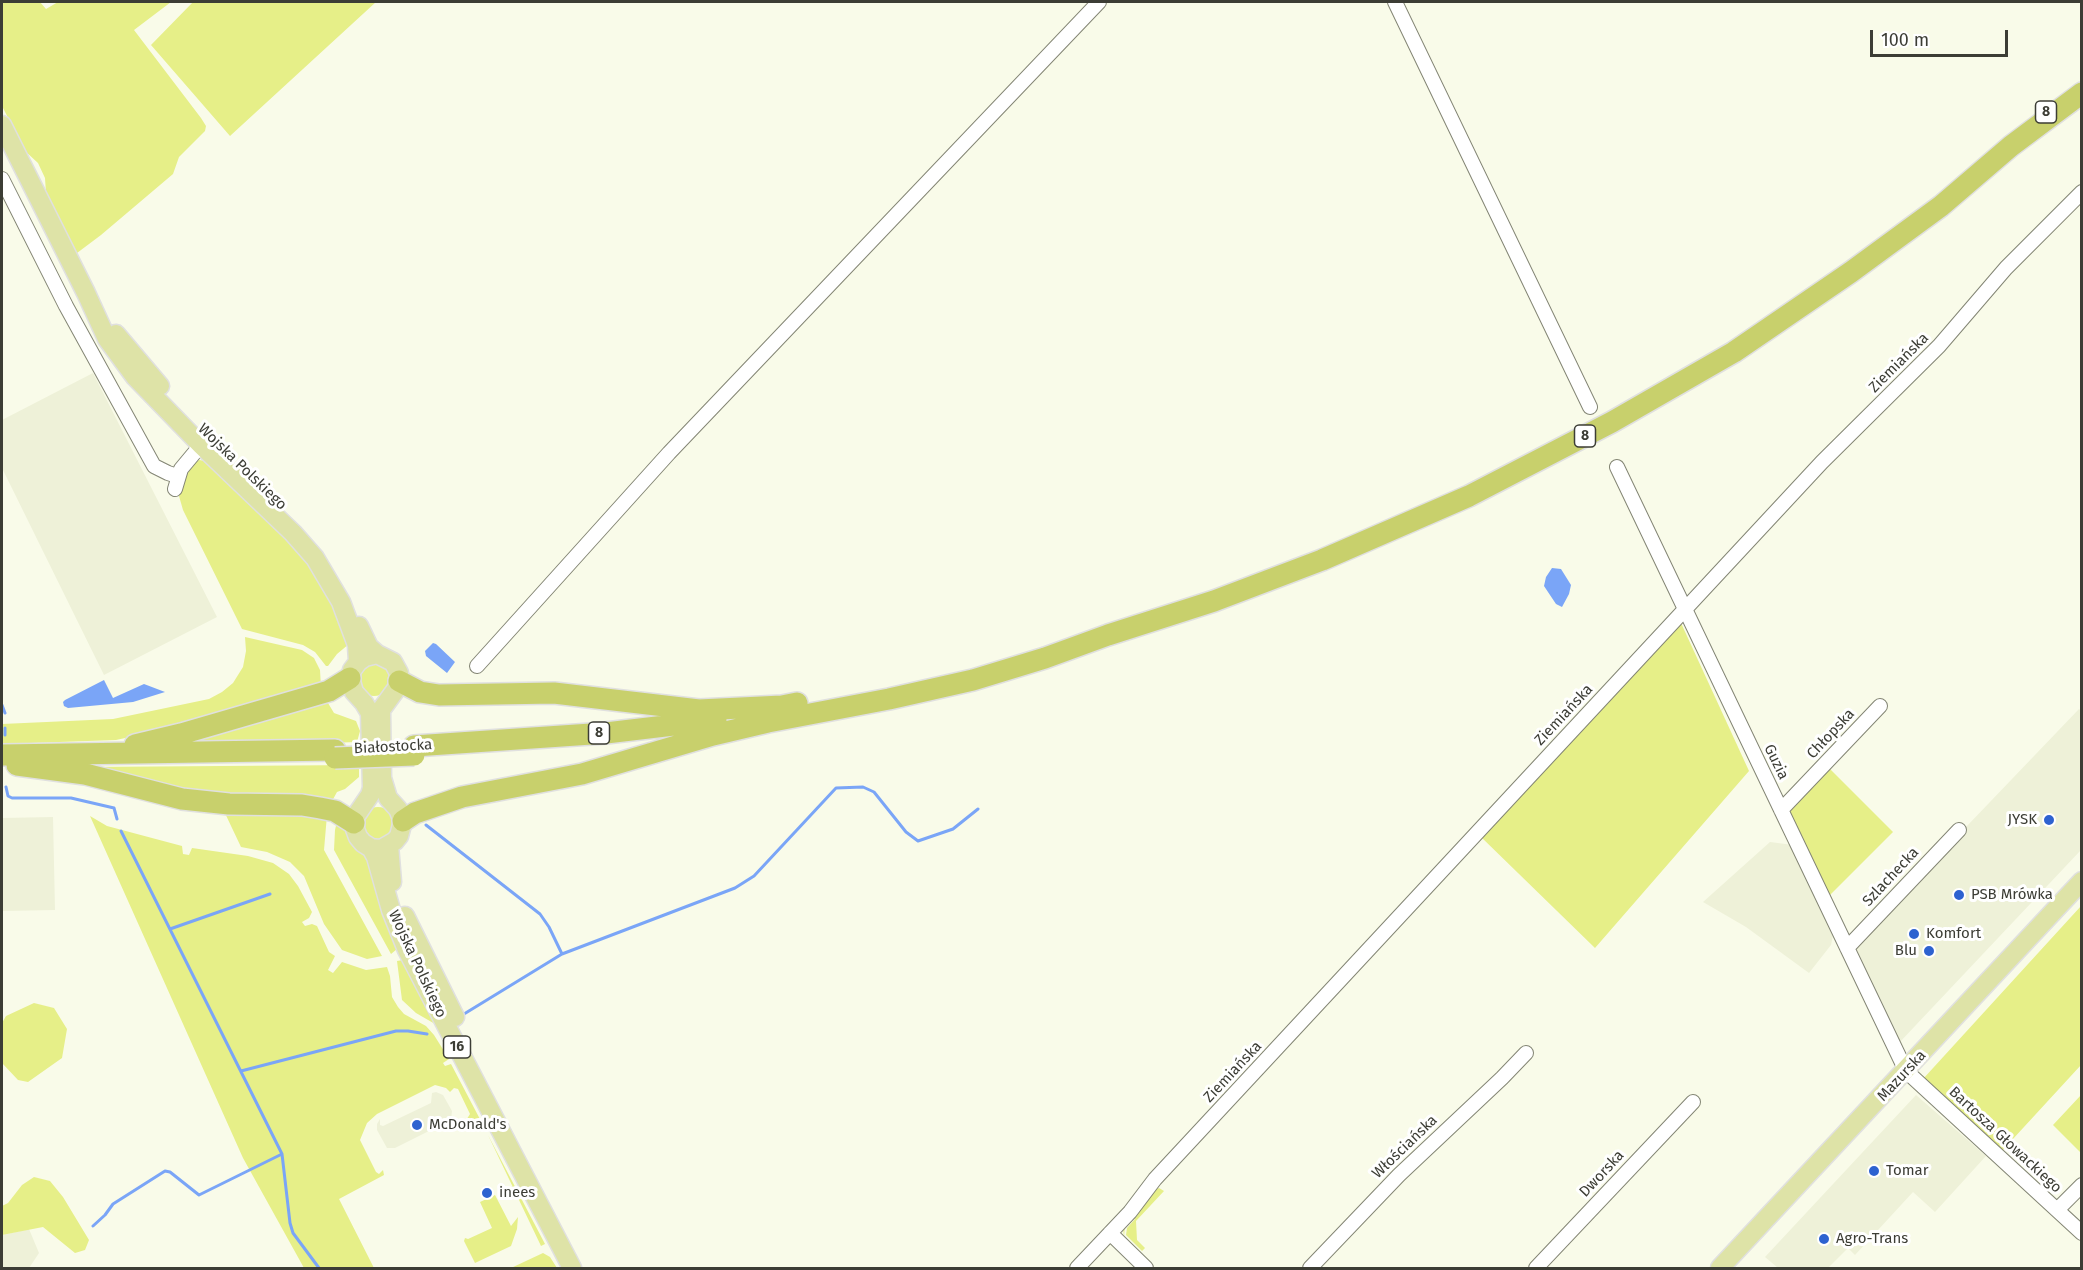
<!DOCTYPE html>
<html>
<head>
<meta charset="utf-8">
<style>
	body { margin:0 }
	#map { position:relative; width:2083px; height:1270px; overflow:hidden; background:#f9fbe9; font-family:"Fira Sans",sans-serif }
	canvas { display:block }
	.frame { position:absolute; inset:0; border:3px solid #3c3d35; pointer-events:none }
	.scale { position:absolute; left:1870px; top:30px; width:138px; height:27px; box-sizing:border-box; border:3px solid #3c3d35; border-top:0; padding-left:8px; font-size:18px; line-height:21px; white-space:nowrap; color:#3c3d35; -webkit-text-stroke:4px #fff; paint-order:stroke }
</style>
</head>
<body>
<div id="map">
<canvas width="2083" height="1270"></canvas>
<div class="frame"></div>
<div class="scale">100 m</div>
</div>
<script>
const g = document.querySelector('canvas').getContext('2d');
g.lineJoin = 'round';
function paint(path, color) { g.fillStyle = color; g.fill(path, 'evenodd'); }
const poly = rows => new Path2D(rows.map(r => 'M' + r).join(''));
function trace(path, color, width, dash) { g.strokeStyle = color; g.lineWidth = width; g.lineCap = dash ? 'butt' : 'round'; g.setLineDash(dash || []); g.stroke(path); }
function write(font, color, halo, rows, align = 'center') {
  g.font = font + ' "Fira Sans",sans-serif'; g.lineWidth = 6; g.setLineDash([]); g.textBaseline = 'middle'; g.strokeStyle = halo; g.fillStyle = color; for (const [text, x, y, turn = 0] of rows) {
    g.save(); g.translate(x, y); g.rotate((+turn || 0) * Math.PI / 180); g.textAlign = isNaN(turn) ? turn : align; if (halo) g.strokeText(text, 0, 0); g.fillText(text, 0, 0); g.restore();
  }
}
paint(poly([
	[93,373,217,617,104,675,2,468,2,420],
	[2079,709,2081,711,2081,850,1899,1043,1854,944],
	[53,817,55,910,2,911,2,818],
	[1770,842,1793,845,1834,930,1831,945,1809,973,1746,927,1703,902],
	[436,1092,443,1095,452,1111,451,1120,395,1148,387,1148,377,1130,377,1124,380,1119,380,1125,383,1126,431,1103,432,1093],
	[1916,1095,1986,1156,1935,1212,1913,1192,1855,1255,1848,1248,1828,1268,1778,1268,1765,1257],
	[29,1229,39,1253,29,1268,2,1268,2,1235]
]), '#eef1d8');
paint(poly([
	[2,2,40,2,46,9,58,2,171,2,134,30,201,118,206,126,205,131,179,157,173,174,101,235,77,253,52,207,46,193,45,178,38,163,25,151,2,106],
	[193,2,376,2,230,136,151,45],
	[199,460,212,462,321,572,349,644,337,654,328,666,326,666,315,652,303,645,242,629,183,510,179,496,184,479,194,463],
	[1681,623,1749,771,1595,948,1480,836],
	[245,637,302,650,314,658,320,670,321,687,208,720,116,740,2,744,2,724,113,719,209,699,222,692,233,683,243,667,246,651],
	'358 680a16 16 0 1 1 32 0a16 16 0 1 1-32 0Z',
	[325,698,334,713,356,721,360,731,357,742,185,748,179,741],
	[359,765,359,777,345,789,337,792,331,803,216,797,85,767],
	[1827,766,1893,832,1828,897,1788,810],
	'362 823a16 16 0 1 1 32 0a16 16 0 1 1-32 0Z',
	[223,809,327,815,324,850,382,956,367,959,342,950,324,924,304,876,290,862,267,852,241,847],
	[90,816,107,826,182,846,183,854,189,855,192,848,248,856,273,863,289,874,298,886,312,912,309,918,302,922,305,926,312,924,317,926,329,952,335,956,328,970,333,973,342,962,366,970,387,967,390,976,392,997,398,1007,404,1014,426,1026,434,1035,449,1059,443,1063,445,1066,451,1064,482,1123,475,1128,467,1125,465,1122,470,1114,458,1089,454,1088,450,1092,446,1088,435,1085,377,1114,367,1123,360,1140,376,1172,379,1174,383,1170,384,1175,339,1199,374,1268,304,1268,243,1158],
	[338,817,371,857,399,941,397,949,391,954,334,850,335,830],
	[2081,906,2081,1065,2001,1152,1923,1079],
	[403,960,454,1057,435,1024,416,1013,402,1000,397,961],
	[34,1003,54,1008,67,1029,62,1058,28,1082,18,1080,2,1063,2,1023,6,1016],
	[2081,1095,2081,1153,2053,1125],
	[488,1135,545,1244,541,1246],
	[34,1177,50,1181,63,1197,89,1240,85,1250,75,1253,43,1227,2,1235,2,1206,8,1203,22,1185],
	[1159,1188,1164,1191,1136,1221,1137,1240,1145,1248,1142,1251,1126,1235,1127,1228,1135,1219,1133,1218,1125,1225,1124,1237,1123,1227,1154,1190],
	[495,1195,511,1226,518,1217,517,1229,511,1246,475,1263,464,1241,465,1238,468,1239,492,1228,480,1202],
	[543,1253,550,1257,557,1268,511,1268]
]), '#e6ef88');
paint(poly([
	[1552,568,1561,569,1571,585,1569,594,1562,607,1556,604,1544,586,1546,577],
	[433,643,436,644,455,662,447,673,426,656,425,651],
	[104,680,113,698,144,684,165,692,133,702,68,708,64,706,63,702,65,700]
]), '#7aa5f7');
trace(poly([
	[2,705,5,713],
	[5,728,5,735],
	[6,787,8,796,12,798,71,798,114,808,117,819],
	[426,825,540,914,549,927,562,954],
	[121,831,282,1154,290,1223,293,1233,319,1268],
	[170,929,270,894],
	[464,1014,562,954,735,888,754,876,836,788,863,787,874,792,906,832,918,841,953,829,978,809],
	[241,1071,396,1031,408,1031,427,1034],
	[93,1226,105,1215,113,1204,165,1171,170,1172,199,1195,282,1154]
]), '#7aa5f7', 3);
const minor = poly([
	[1395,2,1590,407],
	[2,179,66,306,154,466,168,473,177,476],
	[1617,467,1906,1071,2082,1233],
	[175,489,181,469,201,445],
	[477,666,669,453,1099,2],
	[1781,810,1880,706],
	[1847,948,1959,830],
	[2057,1210,2082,1185],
	[1110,1233,1146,1268],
	[1077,1268,1130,1212,1155,1179,1822,462,1939,346,2006,268,2082,192],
	[1310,1268,1399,1175,1502,1078,1526,1053],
	[1536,1268,1693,1102]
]);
const major = poly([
	[2,125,86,293,107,339,135,377,201,445,293,533,315,558,341,602,357,645,358,662],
	[116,334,160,386],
	[359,626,369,647,377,654],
	[377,654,393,662,399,673,397,688,381,710,382,778,388,798,398,809,403,821,399,836,395,841,383,848,378,849,371,848,363,843,358,837,355,829,355,817,370,795,372,788,370,713,364,703,354,692,350,678,352,670,358,662,365,657,377,654],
	[389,845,392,882],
	[371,848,376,857,391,910,407,950,572,1268],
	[405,916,455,1017],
	[1720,1268,2082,881]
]);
const highway = poly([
	[399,681,420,692,439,695,554,693,699,710,782,706,797,703],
	[135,745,181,734,329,691,350,678],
	[414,746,606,733,716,720],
	[2,755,335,750],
	[17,765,85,774,182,799,229,804,302,805,320,808,335,811,354,823],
	[403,821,415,813,462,797,582,774,713,735,768,722,889,699,973,680,1045,658,1108,635,1214,601,1322,560,1469,496,1612,422,1734,352,1851,272,1941,206,2011,146,2082,93]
]);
trace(minor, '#838574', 16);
trace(major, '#e0e0df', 21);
trace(highway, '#e0e0df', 24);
trace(minor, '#fff', 14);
trace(major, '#dee3a7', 18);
trace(highway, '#c8d06c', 21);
const highwayBridge = poly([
	[335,758,414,755]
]);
trace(highwayBridge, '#e0e0df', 24, []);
trace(highwayBridge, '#c8d06c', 21);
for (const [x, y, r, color] of [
	[2049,820,6,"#2d62d0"],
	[1959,895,6,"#2d62d0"],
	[1914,934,6,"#2d62d0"],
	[1929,951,6,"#2d62d0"],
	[417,1125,6,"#2d62d0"],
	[1874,1171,6,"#2d62d0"],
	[487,1193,6,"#2d62d0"],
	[1824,1239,6,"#2d62d0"]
]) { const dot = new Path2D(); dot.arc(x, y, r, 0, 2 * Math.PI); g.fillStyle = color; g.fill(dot); trace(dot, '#fff', 2); }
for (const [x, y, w] of [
	[2046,112,21],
	[1585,436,21],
	[599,733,21],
	[457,1047,27]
]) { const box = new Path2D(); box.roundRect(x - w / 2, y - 11, w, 22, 4.5); g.fillStyle = '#fff'; g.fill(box); trace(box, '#3c3d35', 1.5); }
write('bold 14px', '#3c3d35', null, [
	["8",2046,112],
	["8",1585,436],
	["8",599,733],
	["16",457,1047]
]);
write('15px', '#3c3d35', '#fff', [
	["Ziemiańska",1899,363,-45],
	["Wojska Polskiego",242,467,44],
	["Ziemiańska",1564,715,-47],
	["Chłopska",1831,734,-47],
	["Białostocka",393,747,-3],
	["Guzia",1776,762,64],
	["Szlachecka",1891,877,-47],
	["Wojska Polskiego",417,964,65],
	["Ziemiańska",1233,1072,-47],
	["Mazurska",1902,1076,-47],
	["Bartosza Głowackiego",2005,1140,43],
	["Włościańska",1405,1147,-44],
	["Dworska",1602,1174,-47]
]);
write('15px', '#3c3d35', '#fff', [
	["JYSK",2037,820,"right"],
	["PSB Mrówka",1971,895],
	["Komfort",1926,934],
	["Blu",1917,951,"right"],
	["McDonald's",429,1125],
	["Tomar",1886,1171],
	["inees",499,1193],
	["Agro-Trans",1836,1239]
], 'left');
</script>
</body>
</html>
